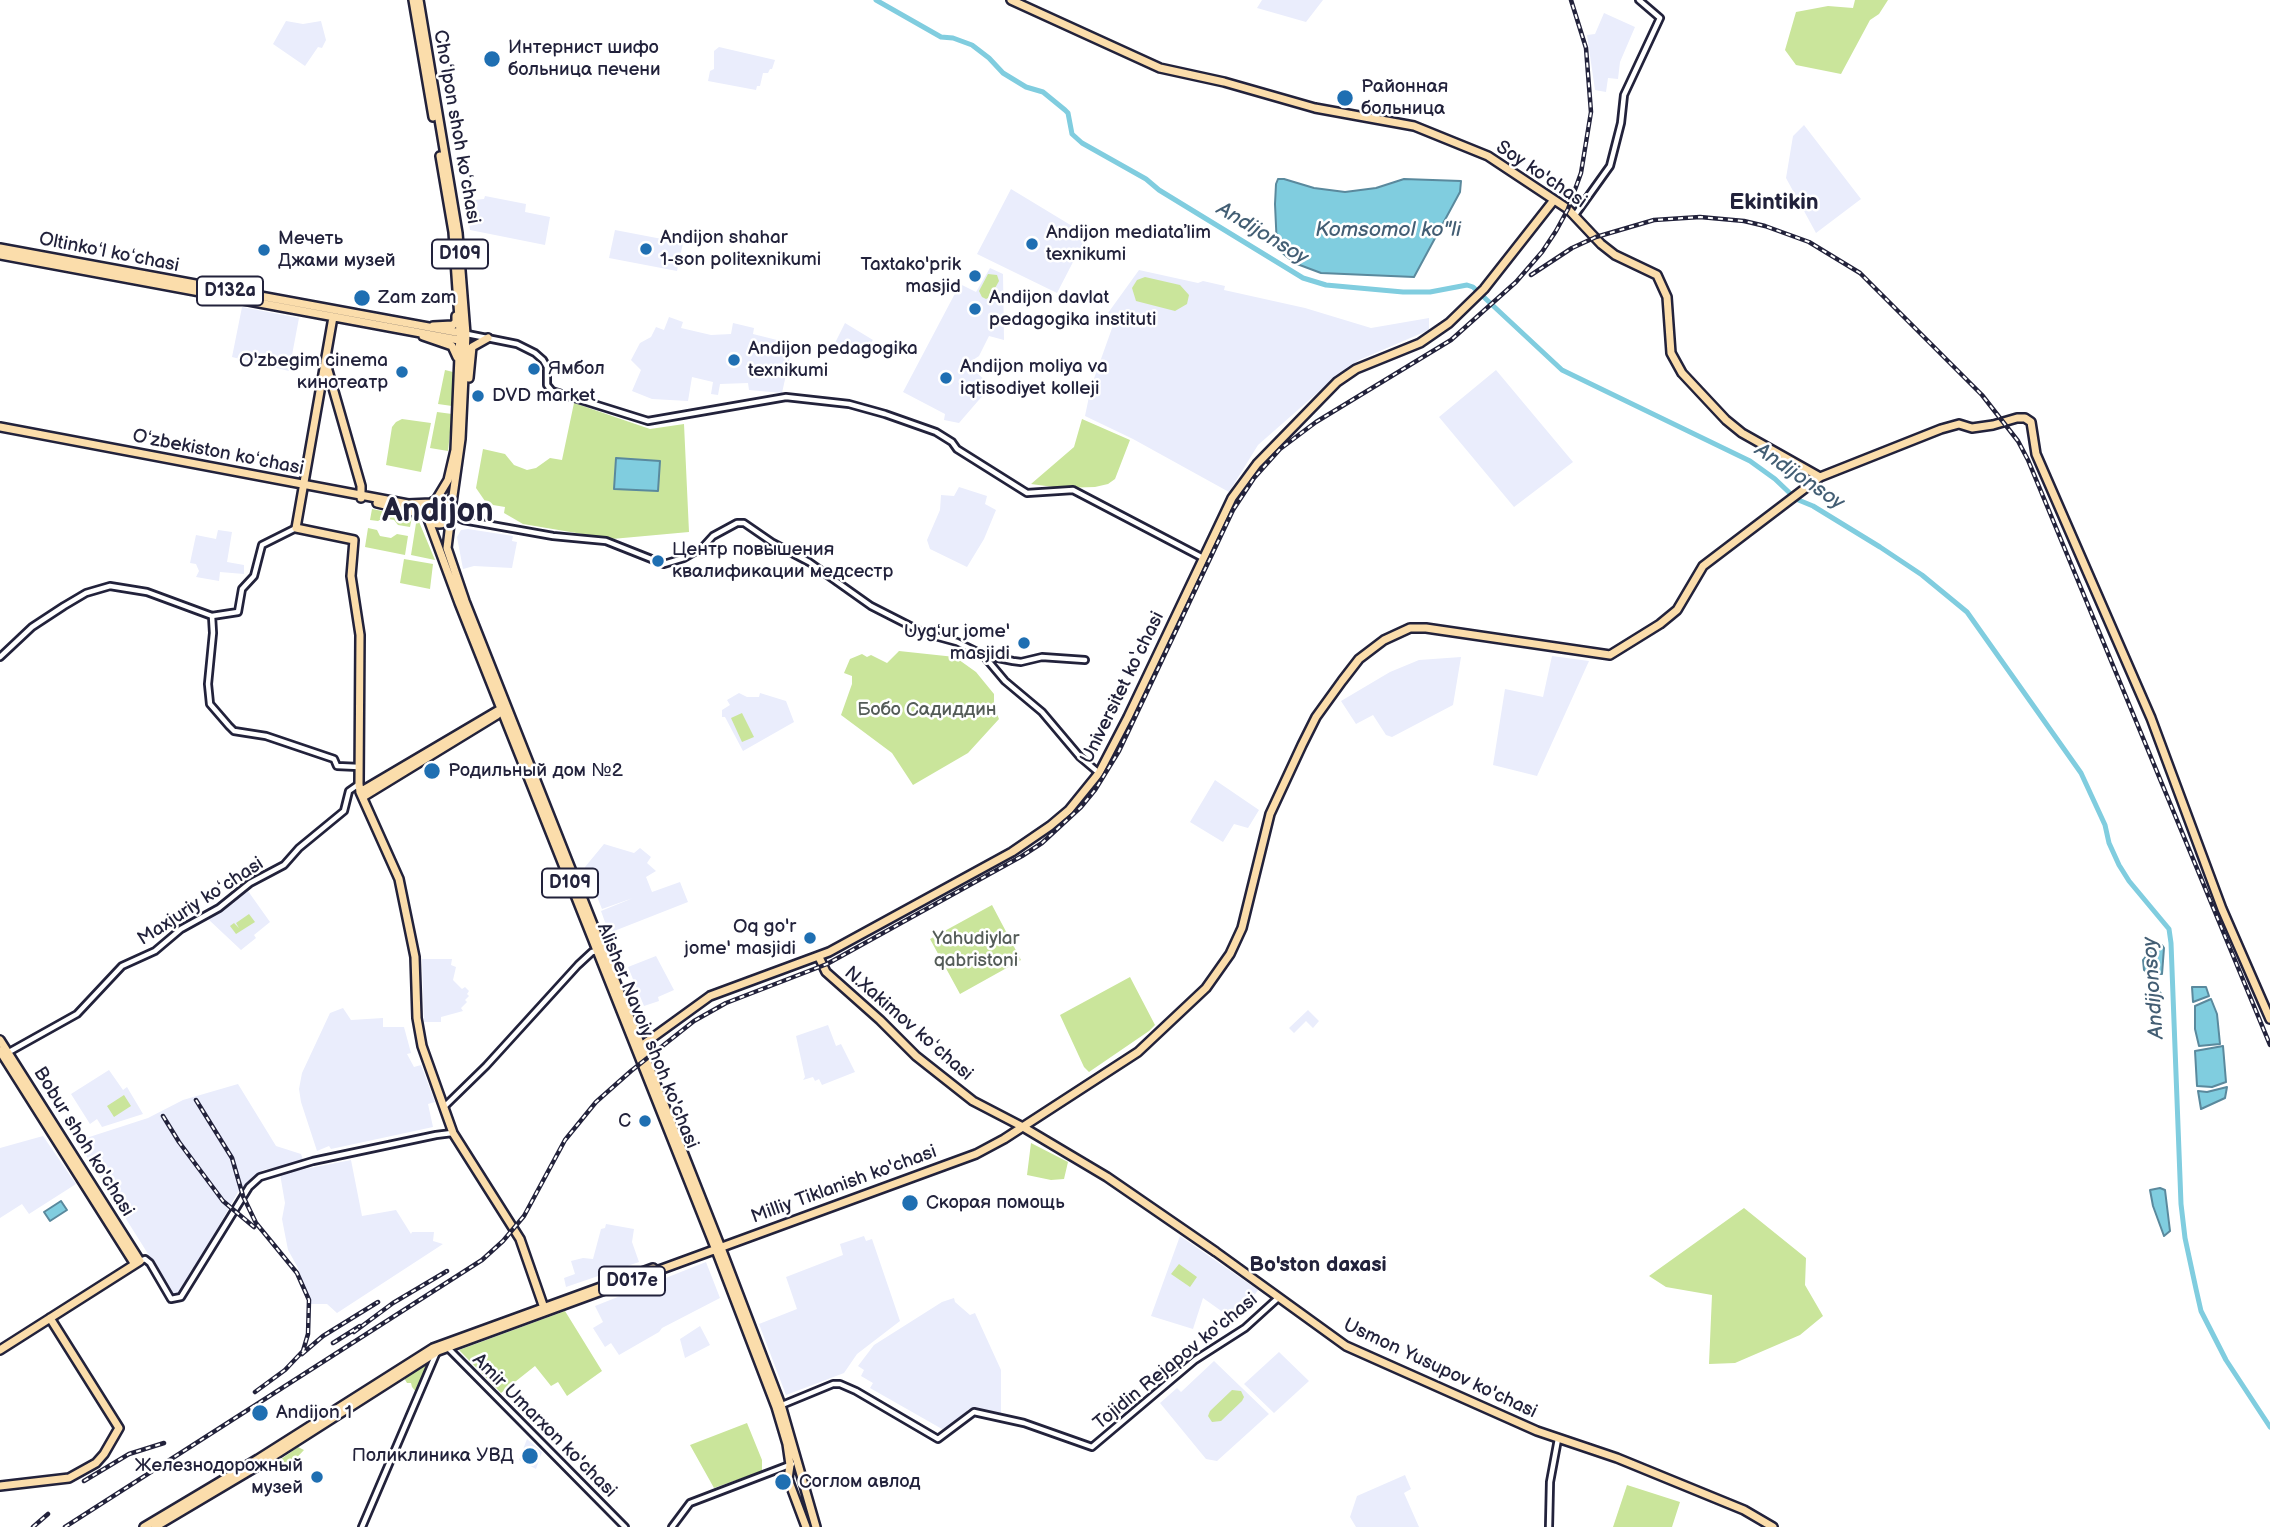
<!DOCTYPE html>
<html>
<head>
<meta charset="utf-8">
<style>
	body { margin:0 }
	canvas { display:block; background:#fff }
</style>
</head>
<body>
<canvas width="2270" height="1527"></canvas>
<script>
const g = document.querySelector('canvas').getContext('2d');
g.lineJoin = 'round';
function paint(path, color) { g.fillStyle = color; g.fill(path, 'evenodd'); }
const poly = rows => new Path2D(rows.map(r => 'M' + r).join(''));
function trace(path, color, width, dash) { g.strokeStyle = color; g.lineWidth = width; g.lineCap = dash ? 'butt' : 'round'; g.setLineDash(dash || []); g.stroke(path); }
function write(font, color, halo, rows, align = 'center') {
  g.font = font + ' "Balsamiq Sans",sans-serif'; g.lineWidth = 5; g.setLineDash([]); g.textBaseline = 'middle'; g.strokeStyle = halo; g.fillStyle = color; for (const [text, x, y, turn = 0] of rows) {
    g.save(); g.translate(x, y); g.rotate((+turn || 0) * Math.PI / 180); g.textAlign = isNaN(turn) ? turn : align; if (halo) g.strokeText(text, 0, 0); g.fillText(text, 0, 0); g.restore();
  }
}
paint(poly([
	[1262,0,1323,0,1306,22,1257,8],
	[1604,13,1635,27,1620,62,1618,79,1608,78,1606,92,1595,90,1587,35,1595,34],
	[286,21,303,24,321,21,326,40,322,48,318,47,305,66,273,44],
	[719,47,775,60,772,69,770,69,768,73,763,73,760,86,757,86,756,90,708,81,710,71,714,69,714,51],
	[1804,125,1861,199,1816,233,1786,178,1793,136],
	[1011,189,1087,235,1057,293,977,254],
	[485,196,526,204,525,212,550,217,545,245,470,230,465,201,484,199],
	[615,230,683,243,677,271,609,258],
	[990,268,1003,274,1004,340,989,336,979,356,967,364,988,383,986,395,984,394,959,423,944,420,945,414,903,392,960,284,976,292],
	[1139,270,1198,283,1203,281,1225,286,1224,290,1305,308,1371,328,1429,318,1429,330,1359,360,1332,380,1258,445,1229,492,1133,439,1085,416,1091,387,1116,317,1108,313],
	[242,307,299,318,289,371,232,357],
	[669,317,683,322,681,328,711,335,731,334,733,323,754,328,753,334,781,341,779,349,791,352,782,393,749,390,748,383,720,384,718,395,711,394,713,382,692,377,688,401,652,399,632,391,641,370,631,360,640,343,651,337,656,327,664,330],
	[845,323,873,340,860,358,835,343],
	[1496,370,1573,462,1514,507,1439,417],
	[959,487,987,496,985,504,996,510,984,539,967,567,930,549,927,540,940,510,941,495,954,496],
	[468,529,513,536,512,541,517,542,512,568,474,566,463,569,457,537,461,530],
	[218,530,232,532,227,562,244,565,244,574,220,572,219,581,196,577,199,571,196,564,190,563,196,535,216,539],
	[1552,656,1589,661,1537,776,1493,765,1505,689,1543,697],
	[1461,657,1453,705,1392,737,1386,735,1373,715,1356,724,1341,701,1390,672,1419,660],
	[739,693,747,697,759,697,760,693,786,701,794,722,743,751,725,717,722,717,722,710,730,705,727,700],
	[1215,780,1259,810,1248,828,1234,824,1223,842,1190,822],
	[604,844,634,853,640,848,651,857,647,863,656,871,646,877,652,892,680,882,688,902,609,933,601,911,633,898,602,909,585,867],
	[248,891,270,922,254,935,256,938,241,950,208,919,209,915],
	[656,956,674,990,658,997,659,1001,644,1006,628,967],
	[422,959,452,959,451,965,456,967,453,980,462,989,465,987,469,991,467,994,469,996,465,1000,467,1002,461,1008,463,1011,441,1017,441,1022,424,1022],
	[343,1008,351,1020,383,1018,383,1027,404,1027,411,1053,407,1054,414,1067,421,1065,435,1102,428,1104,433,1127,331,1149,329,1146,317,1151,301,1102,299,1089,302,1073,330,1013],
	[1308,1010,1319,1021,1313,1028,1306,1021,1294,1033,1289,1028],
	[828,1025,836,1046,841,1044,855,1072,822,1085,819,1079,815,1081,813,1077,803,1080,805,1077,796,1036],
	[109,1070,123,1090,127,1087,143,1114,102,1127,97,1119,90,1124,71,1094],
	[238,1084,276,1146,301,1154,304,1162,263,1170,238,1192,177,1300,77,1141,148,1118,183,1100],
	[43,1136,76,1184,29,1214,22,1204,0,1218,0,1148],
	[351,1160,362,1216,396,1210,411,1234,412,1232,434,1232,433,1241,443,1244,337,1313,327,1304,311,1304,297,1266,288,1250,282,1219,285,1203,280,1174],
	[606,1224,634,1229,632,1242,639,1262,566,1287,564,1278,575,1274,571,1261,583,1258,593,1259,601,1229,605,1228],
	[864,1236,866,1241,872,1239,900,1321,857,1354,844,1373,786,1395,759,1324,797,1309,786,1277,843,1255,840,1244],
	[1180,1236,1258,1290,1239,1318,1236,1317,1234,1320,1203,1298,1193,1329,1151,1316],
	[706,1262,720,1298,662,1328,659,1332,619,1355,611,1343,605,1347,593,1328,603,1322,595,1306],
	[954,1298,955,1302,970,1315,975,1313,1001,1370,1001,1417,968,1409,962,1420,942,1429,870,1388,873,1383,861,1376,864,1370,858,1366,874,1345,942,1302],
	[700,1326,710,1345,685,1358,680,1339],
	[1279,1352,1309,1381,1274,1413,1244,1384],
	[1214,1361,1269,1414,1217,1461,1206,1459,1160,1403,1177,1388,1181,1392],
	[527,1439,542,1452,536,1469,519,1460],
	[1405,1475,1411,1489,1404,1493,1419,1527,1356,1527,1350,1517,1357,1496]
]), '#eaedfc');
paint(poly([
	[1855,0,1888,0,1879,14,1870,20,1841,74,1796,65,1785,50,1796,12,1828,6,1853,8],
	[988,274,997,275,999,281,990,297,986,299,982,297,979,291],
	[1145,277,1180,285,1189,295,1187,304,1175,311,1136,301,1132,288,1137,280],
	[445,370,453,372,452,406,438,404],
	[574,403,650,429,684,424,689,532,612,539,523,524,504,513,505,507,487,504,476,488,483,449,505,454,514,465,527,470,536,468,550,458,562,460],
	[437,412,452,414,448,451,430,448],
	[402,419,431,423,421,472,386,465,392,427,396,422],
	[1082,419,1130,440,1115,479,1108,484,1095,487,1061,488,1031,484,1074,447],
	'429 513a10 10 0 1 1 20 0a10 10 0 1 1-20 0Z',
	[372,509,412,517,410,527,398,525,394,520,383,518,378,521,370,520],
	[417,517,435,560,411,555],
	[368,528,377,530,380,536,391,538,397,534,408,536,405,555,365,547],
	[404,559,433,564,430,589,400,583],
	[899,651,955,657,976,672,994,694,994,707,999,719,968,753,913,785,892,753,841,715,852,684,852,676,844,673,850,659,862,654,867,657,871,655,887,663],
	[742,713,754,737,742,742,731,718],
	[992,905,1021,960,960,994,930,939],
	[249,914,255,922,236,934,230,926,234,923,239,928,236,923],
	[1130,977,1155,1025,1149,1031,1089,1072,1084,1067,1060,1015],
	[124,1095,131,1106,114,1117,107,1106],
	[1031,1143,1068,1162,1064,1179,1051,1180,1027,1175],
	[1744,1208,1806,1258,1805,1285,1823,1316,1800,1335,1735,1363,1709,1364,1712,1295,1666,1287,1649,1276],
	[1179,1264,1197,1277,1190,1287,1171,1274],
	[565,1311,602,1371,567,1396,558,1382,551,1386,535,1366,501,1393,459,1350],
	[429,1362,416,1392,412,1387,411,1383,407,1383,404,1378],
	[1232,1390,1241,1391,1244,1397,1242,1401,1221,1421,1212,1422,1208,1416,1210,1411],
	[747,1423,762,1460,762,1471,714,1488,690,1445],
	[298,1447,304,1450,287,1468,277,1462],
	[1627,1485,1680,1502,1672,1527,1613,1527]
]), '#cae59b');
const water = poly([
	[1278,179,1284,179,1314,188,1345,192,1376,188,1404,179,1461,181,1460,192,1414,277,1321,273,1297,264,1287,257,1277,248,1275,204,1276,184,1278,179],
	[616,458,660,461,658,491,614,489,616,458],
	[2162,945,2164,948,2162,974,2148,973,2144,970,2143,960,2151,950,2162,945],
	[2192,987,2206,987,2209,996,2193,1002,2192,987],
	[2151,991,2160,992,2161,994,2161,1009,2153,1010,2152,1008,2149,996,2151,991],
	[2211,999,2217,1014,2220,1044,2199,1046,2195,1029,2195,1006,2211,999],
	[2223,1046,2226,1082,2212,1087,2197,1086,2195,1051,2223,1046],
	[2227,1087,2225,1098,2201,1109,2198,1091,2207,1092,2227,1087],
	[2160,1188,2165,1190,2170,1231,2164,1236,2153,1206,2150,1190,2160,1188],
	[61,1201,67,1210,50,1221,44,1212,61,1201]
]);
paint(water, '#80cddf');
trace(water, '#5a899d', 2);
trace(poly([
	[876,0,941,37,953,38,972,45,989,58,1003,73,1026,87,1043,92,1065,110,1068,113,1072,134,1082,143,1146,179,1159,190,1303,278,1326,285,1403,292,1430,292,1467,285,1473,287,1562,370,1750,461,1775,479,1796,499,1813,506,1880,547,1922,575,1967,612,2081,773,2105,825,2109,843,2119,865,2129,881,2169,929,2171,943,2181,1204,2185,1238,2196,1289,2201,1311,2226,1360,2270,1427]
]), '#80cddf', 5);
const minor = poly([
	[1575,215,1610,166,1621,123,1624,95,1660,18,1639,0],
	[467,334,517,344,535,353,543,360,547,367,547,385,552,391,648,421,786,397,849,404,885,414,936,432,952,442,957,449,1027,493,1073,490,1203,558],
	[451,515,463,520,553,536,606,541,664,564,684,558,703,547,713,536,737,523,744,523,773,543,809,562,871,606,924,633,957,642,983,655,1013,661,1021,662,1042,657,1085,660],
	[212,616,213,633,208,684,210,704,229,726,234,731,266,736,334,759,337,766,359,767],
	[984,656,1005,681,1042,712,1080,757,1099,773],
	[0,657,32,627,64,606,86,593,110,586,147,592,212,616,238,612,242,589,254,576,262,545,296,528],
	[9,1052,77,1014,122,966,155,951,181,929,219,908,250,883,284,865,299,848,344,811,349,791,359,784],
	[444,1107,486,1066,578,965,592,952,597,951],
	[140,1261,145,1259,150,1263,171,1299,181,1297,249,1187,260,1177,313,1161,436,1135,452,1133],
	[446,1346,625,1527],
	[782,1405,833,1384,840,1384,856,1391,938,1439,974,1412,1024,1423,1092,1447,1195,1360,1245,1328,1278,1298],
	[362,1527,436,1354],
	[672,1527,690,1503,792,1464],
	[1549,1527,1550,1482,1558,1439]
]);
const major = poly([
	[413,0,433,117],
	[419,0,458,233,466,334,461,439,451,510],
	[1011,0,1160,68,1224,82,1315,108,1414,126,1488,156,1568,209,1601,244,1615,255,1657,275,1667,297,1671,353,1682,373,1726,420,1742,433,1820,477],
	[0,248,461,333],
	[0,255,464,341],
	[333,317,296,528,354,540,351,576,360,635,359,784,360,792,399,879,415,957,417,1018,422,1046,453,1133,520,1239,544,1308],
	[433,326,453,325,456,322,456,316],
	[423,336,452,346,457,357],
	[327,367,361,486,361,498],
	[469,378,472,347,488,338],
	[0,427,408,504,431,503],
	'427 512a12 12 0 1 1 24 0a12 12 0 1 1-24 0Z',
	[436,500,448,480,455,450,460,333,453,232,440,156],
	[377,503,427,515],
	[451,515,447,548,465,601,723,1253,781,1405,816,1527],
	[428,519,459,603,714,1245,776,1407,787,1444,790,1465,788,1479,806,1527],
	[360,792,504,707],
	[363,797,497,715],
	[819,957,826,972,880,1020,916,1056,973,1101,1023,1127,1107,1177,1216,1252,1346,1346,1537,1431,1617,1458,1744,1510,1773,1527],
	[0,1040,140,1261,0,1350],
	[641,1046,710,996,829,952,1012,852,1050,826,1069,810,1099,773,1128,717,1232,498,1257,464,1337,382,1356,369,1420,343,1449,323,1484,289,1554,200],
	[0,1051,134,1263],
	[0,1486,69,1478,96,1463,104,1454,119,1428,50,1318],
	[144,1527,258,1459,433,1348,653,1268],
	[155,1527,261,1464,438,1351,976,1154,1004,1139,1138,1052,1206,988,1230,954,1242,928,1270,814,1302,745,1316,717,1342,681,1359,659,1384,640,1410,628,1426,628,1610,655,1660,624,1677,610,1703,566,1820,477,1941,429,1959,424,1972,428,1993,425,2017,418,2025,418,2031,422,2036,454,2151,718,2222,909,2270,1019]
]);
trace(minor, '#22223b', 10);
trace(major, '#22223b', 12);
trace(minor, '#fff', 4.5);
trace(major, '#fbddab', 7);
const rail = poly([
	[1531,275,1572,248,1596,237,1654,220,1700,217,1744,221,1765,226,1809,242,1860,273,1982,395,2018,441,2028,460,2270,1045],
	[196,1100,232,1158,243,1196,256,1223,297,1273,309,1300,308,1334,303,1351,285,1370,255,1392],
	[163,1116,179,1142,223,1201,254,1227],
	[354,1332,393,1303,447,1271],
	[333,1343,360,1326],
	[302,1354,323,1336,378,1302],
	[84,1481,129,1454,164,1443],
	[33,1527,48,1514],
	[65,1527,482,1260,503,1241,524,1216,565,1140,596,1102,631,1071,694,1021,726,1003,827,964,1022,856,1042,843,1081,807,1095,790,1119,751,1233,510,1254,478,1280,449,1316,422,1451,340,1516,282,1542,252,1556,231,1568,209,1581,173,1591,112,1586,48,1571,0]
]);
trace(rail, '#22223b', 4.5);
trace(rail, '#fff', 2, [5]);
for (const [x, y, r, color] of [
	[492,59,9,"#1f6fb2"],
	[1345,98,9,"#1f6fb2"],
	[1032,244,7,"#1f6fb2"],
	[646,249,7,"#1f6fb2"],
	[264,250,7,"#1f6fb2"],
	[975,276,7,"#1f6fb2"],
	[362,298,9,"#1f6fb2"],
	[975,309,7,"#1f6fb2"],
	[734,360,7,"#1f6fb2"],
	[534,369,7,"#1f6fb2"],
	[402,372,7,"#1f6fb2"],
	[946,378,7,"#1f6fb2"],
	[478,396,7,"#1f6fb2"],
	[658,561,7,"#1f6fb2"],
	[1024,643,7,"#1f6fb2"],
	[432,771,9,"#1f6fb2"],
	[810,938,7,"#1f6fb2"],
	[645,1121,7,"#1f6fb2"],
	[910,1203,9,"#1f6fb2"],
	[260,1413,9,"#1f6fb2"],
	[530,1456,9,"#1f6fb2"],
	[317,1477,7,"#1f6fb2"],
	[783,1482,9,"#1f6fb2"]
]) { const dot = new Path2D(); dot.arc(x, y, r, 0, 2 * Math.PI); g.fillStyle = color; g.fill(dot); trace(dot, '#fff', 2.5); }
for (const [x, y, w] of [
	[460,254,56],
	[230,291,66],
	[570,883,56],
	[632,1281,66]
]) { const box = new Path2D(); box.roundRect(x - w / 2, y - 14.5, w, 29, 5); g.fillStyle = '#fff'; g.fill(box); trace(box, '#22223b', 2); }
write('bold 18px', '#22223b', null, [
	["D109",460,254],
	["D132a",230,291],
	["D109",570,883],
	["D017e",632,1281]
]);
write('19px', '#22223b', '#fff', [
	["Интернист шифо",508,48],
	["больница печени",508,70],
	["Районная",1361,87],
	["больница",1361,109],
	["Andijon mediataʼlim",1046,233],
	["texnikumi",1046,255],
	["Andijon shahar",660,238],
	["1-son politexnikumi",660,260],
	["Мечеть",278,239],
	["Джами музей",278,261],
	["Taxtako'prik",961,265,"right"],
	["masjid",961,287,"right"],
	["Zam zam",378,298],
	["Andijon davlat",989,298],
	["pedagogika instituti",989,320],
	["Andijon pedagogika",748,349],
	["texnikumi",748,371],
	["O'zbegim cinema",388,361,"right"],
	["кинотеатр",388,383,"right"],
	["Andijon moliya va",960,367],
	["iqtisodiyet kolleji",960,389],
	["Ямбол",548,369],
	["DVD market",492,396],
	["Центр повышения",672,550],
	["квалификации медсестр",672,572],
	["Uygʻur jome'",1010,632,"right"],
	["masjidi",1010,654,"right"],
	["Родильный дом №2",448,771],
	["Oq go'r",796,927,"right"],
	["jome' masjidi",796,949,"right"],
	["С",631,1121,"right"],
	["Скорая помощь",926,1203],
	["Andijon 1",276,1413],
	["Поликлиника УВД",514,1456,"right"],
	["Железнодорожный",303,1466,"right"],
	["музей",303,1488,"right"],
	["Соглом авлод",799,1482]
], 'left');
write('19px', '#22223b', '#fff', [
	["Choʻlpon shoh koʻchasi",456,127,80],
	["Soy ko'chasi",1541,175,34],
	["Oltinkoʻl koʻchasi",109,253,11],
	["Oʻzbekiston koʻchasi",218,453,11],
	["Universitet kо‘chasi",1123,688,-64],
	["Maxjuriy koʻchasi",201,902,-33],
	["N.Xakimov koʻchasi",908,1024,41],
	["Alisher Navoiy shoh ko'chasi",647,1036,68],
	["Bobur shoh ko'chasi",83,1142,58],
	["Milliy Tiklanish ko'chasi",844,1185,-20],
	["Tojidin Rejapov ko'chasi",1176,1362,-39],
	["Usmon Yusupov ko'chasi",1440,1369,25],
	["Amir Umarxon ko'chasi",544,1426,45]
]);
write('19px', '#545c58', '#fff', [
	["Бобо Садиддин",927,710],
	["Yahudiylar",976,939],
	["qabristoni",976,961]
]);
write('italic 21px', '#435e74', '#fff', [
	["Komsomol ko\"li",1388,231],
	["Andijonsoy",1262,234,31],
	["Andijonsoy",1799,477,34],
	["Andijonsoy",2154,988,-94]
]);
write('bold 21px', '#22223b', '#fff', [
	["Bo'ston daxasi",1318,1266]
]);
write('bold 23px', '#22223b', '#fff', [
	["Ekintikin",1774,203]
]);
write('bold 33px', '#22223b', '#fff', [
	["Andijon",438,513]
]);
</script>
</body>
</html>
